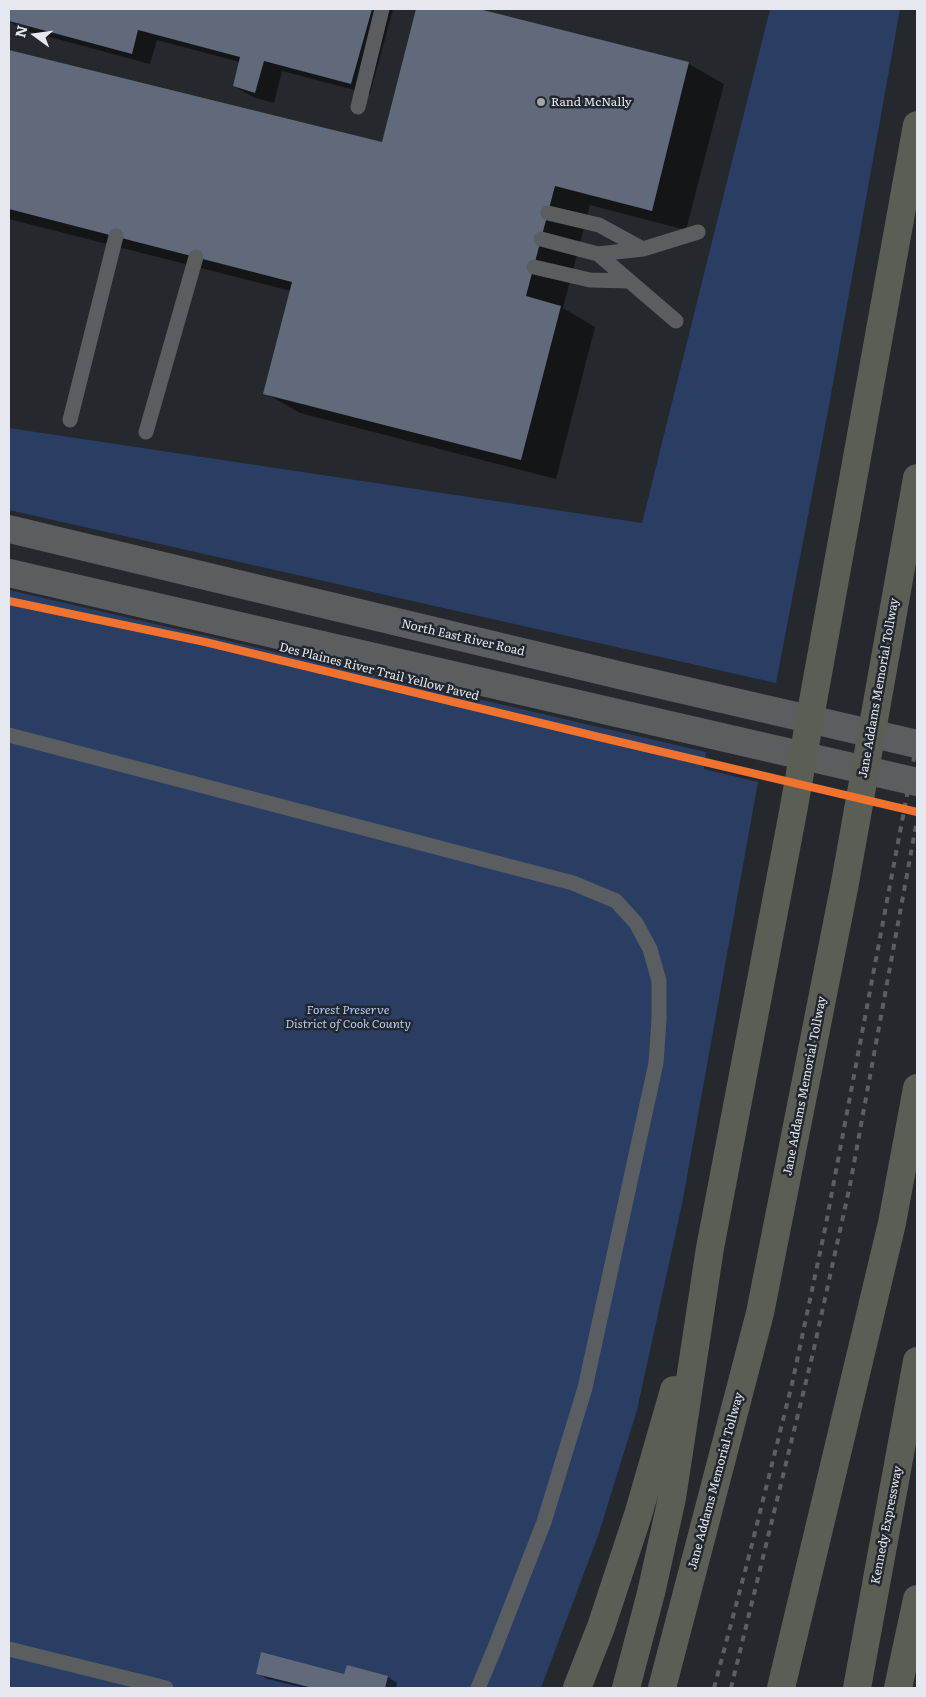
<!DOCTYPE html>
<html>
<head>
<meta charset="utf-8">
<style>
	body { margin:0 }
	#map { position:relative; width:926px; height:1697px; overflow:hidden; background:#25282c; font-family:Literata,serif }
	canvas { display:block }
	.frame { position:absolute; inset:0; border:10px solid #e5e8ee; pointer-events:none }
	.north { position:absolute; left:10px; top:10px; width:50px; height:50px; -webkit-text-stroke:4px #22272f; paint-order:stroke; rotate:284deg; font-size:14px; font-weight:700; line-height:20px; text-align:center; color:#e5e8ee }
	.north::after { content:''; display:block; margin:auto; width:18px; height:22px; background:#e5e8ee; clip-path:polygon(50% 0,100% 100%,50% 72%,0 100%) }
</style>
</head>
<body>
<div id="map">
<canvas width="926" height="1697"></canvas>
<div class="frame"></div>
<div class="north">N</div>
</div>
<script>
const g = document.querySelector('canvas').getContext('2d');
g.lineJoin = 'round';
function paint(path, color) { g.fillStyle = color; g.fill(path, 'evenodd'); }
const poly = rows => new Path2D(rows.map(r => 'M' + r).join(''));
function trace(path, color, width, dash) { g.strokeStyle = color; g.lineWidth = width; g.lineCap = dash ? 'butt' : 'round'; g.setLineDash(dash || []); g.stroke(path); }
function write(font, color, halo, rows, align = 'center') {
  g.font = font + ' Literata,serif'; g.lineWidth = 5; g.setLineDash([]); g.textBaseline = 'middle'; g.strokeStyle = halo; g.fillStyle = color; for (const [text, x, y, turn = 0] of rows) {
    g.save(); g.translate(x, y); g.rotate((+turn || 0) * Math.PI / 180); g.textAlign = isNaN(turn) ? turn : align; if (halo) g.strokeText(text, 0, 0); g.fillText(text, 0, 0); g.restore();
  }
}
paint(poly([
	[770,9,900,9,828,411,776,683,9,510,9,428,642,523],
	[9,590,706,752,704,769,758,782,682,1204,637,1410,599,1533,541,1688,9,1688]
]), '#2a3e63');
paint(poly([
	[9,9,393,9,370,94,282,71,274,103,253,97,234,86,240,62,157,40,150,64,24,30,9,21],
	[417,9,474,9,689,64,724,84,686,230,590,205,563,308,595,327,556,479,300,413,265,393,291,291,9,219,9,51,383,143],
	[348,1667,388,1677,397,1683,396,1688,305,1688,267,1679,257,1673,345,1676]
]), '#0007');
paint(poly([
	[9,9,372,9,351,84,264,61,255,93,233,86,240,57,138,30,132,54,9,21],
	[416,9,479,9,689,62,652,211,555,186,526,296,561,306,521,460,263,394,292,282,9,209,9,50,382,142],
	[261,1652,344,1674,347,1665,388,1676,385,1688,313,1688,256,1674]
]), '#606a7b');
trace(poly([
	[358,107,382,9],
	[548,213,599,225,643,249],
	[541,239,598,254,643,249,698,232],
	[598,254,676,321],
	[534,267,590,280,629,281],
	[70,420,116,236],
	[146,432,196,257],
	[9,735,573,883,616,901,636,923,650,949,659,981,659,1019,656,1063,585,1388,544,1522,494,1650,478,1688],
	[9,1649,166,1688]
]), '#5b5e61', 15);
trace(poly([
	[9,529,627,677,917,744],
	[9,573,917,782]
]), '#5b5e61', 28);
trace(poly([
	[577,1688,601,1627,638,1515,674,1390],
	[626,1688,651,1593,672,1498,710,1248,793,812,917,125],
	[662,1688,760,1313,845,883,917,478],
	[781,1688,892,1223,917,1088],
	[857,1688,917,1361],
	[898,1688,917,1599]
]), '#5b5e55', 28);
trace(poly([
	[714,1688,748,1560,792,1384,825,1229,917,742],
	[731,1688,813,1353,850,1185,917,820]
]), '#5c5e62', 4, [6, 6]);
trace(poly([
	[9,601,205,642,599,737,917,812]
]), '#ef722f', 8);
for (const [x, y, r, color] of [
	[541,102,5,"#a2a5aa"]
]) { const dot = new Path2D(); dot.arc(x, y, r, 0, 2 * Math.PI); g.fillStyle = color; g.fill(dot); trace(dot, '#22272f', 2); }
write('12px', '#e5e8ee', '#22272f', [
	["Rand McNally",551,102]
], 'left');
write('12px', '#e5e8ee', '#22272f', [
	["North East River Road",463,638,13],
	["Des Plaines River Trail Yellow Paved",379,672,14],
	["Jane Addams Memorial Tollway",879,688,-80],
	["Jane Addams Memorial Tollway",805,1086,-79],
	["Jane Addams Memorial Tollway",716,1481,-75],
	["Kennedy Expressway",887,1525,-79]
]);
write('italic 12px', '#b3caf2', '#22272f', [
	["Forest Preserve",348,1010],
	["District of Cook County",348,1024]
]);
</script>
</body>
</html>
